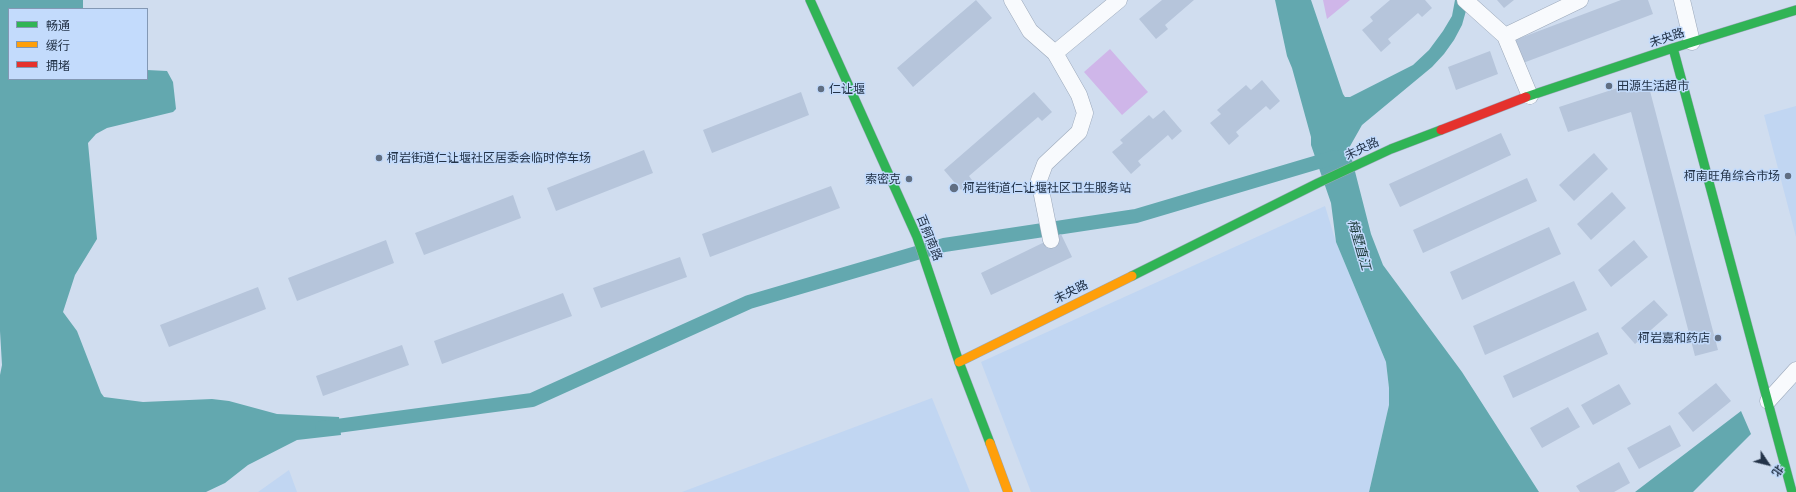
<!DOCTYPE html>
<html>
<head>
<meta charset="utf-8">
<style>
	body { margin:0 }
	#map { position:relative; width:1796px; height:492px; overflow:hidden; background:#d0ddef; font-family:Inter,"Noto Sans SC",sans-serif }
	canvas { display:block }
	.legend { position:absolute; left:8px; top:8px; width:140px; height:72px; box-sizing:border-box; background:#c3dbfc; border:1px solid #8398b4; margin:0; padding:5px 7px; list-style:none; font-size:12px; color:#233348 }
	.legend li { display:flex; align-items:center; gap:8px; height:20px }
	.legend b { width:20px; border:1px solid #8398b4 }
	.north { position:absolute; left:1748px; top:444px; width:40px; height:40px; -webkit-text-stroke:3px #c3dbfc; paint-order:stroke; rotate:125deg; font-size:11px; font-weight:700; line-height:16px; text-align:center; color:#233348 }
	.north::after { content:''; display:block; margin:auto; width:14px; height:18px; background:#233348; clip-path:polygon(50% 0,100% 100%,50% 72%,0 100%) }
</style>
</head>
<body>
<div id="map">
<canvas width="1796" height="492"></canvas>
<ul class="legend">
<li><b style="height:5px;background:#30b455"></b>畅通</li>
<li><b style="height:5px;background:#ff9f0a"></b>缓行</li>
<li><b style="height:5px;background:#e5322d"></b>拥堵</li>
</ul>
<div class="north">北</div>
</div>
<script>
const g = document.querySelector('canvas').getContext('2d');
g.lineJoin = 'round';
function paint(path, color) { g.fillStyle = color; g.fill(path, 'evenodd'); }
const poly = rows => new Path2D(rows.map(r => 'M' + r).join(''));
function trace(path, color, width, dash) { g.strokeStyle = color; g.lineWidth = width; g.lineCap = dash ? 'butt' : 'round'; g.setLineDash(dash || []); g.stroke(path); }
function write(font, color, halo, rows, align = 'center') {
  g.font = font + ' Inter,"Noto Sans SC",sans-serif'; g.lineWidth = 3; g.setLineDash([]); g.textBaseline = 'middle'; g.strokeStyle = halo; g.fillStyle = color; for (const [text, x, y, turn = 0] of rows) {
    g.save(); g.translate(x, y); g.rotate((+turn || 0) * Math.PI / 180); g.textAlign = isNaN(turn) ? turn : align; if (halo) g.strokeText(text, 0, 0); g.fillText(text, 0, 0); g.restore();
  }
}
paint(poly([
	[1796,106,1796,237,1764,115],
	[1325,206,1336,242,1386,362,1389,388,1389,405,1369,492,1031,492,981,362],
	[932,398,970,492,682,492],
	[289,470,297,492,258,492]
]), '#c1d6f2');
paint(poly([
	[1323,0,1350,0,1327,19],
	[1110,49,1148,92,1122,115,1084,72]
]), '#cfb6e9');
paint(poly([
	[0,0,83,0,83,9,9,9,9,79,147,79,147,70,167,71,173,82,176,109,173,112,107,128,96,134,88,143,97,239,75,275,63,312,77,331,101,393,104,397,143,402,212,399,229,401,277,414,339,417,341,435,297,440,248,465,225,483,206,492,0,492,0,375,2,365,0,331],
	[1275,0,1311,0,1343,94,1345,97,1350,97,1413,65,1429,50,1443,31,1452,16,1455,0,1469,0,1462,25,1454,40,1444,54,1432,67,1362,125,1349,148,1371,234,1383,265,1462,372,1539,492,1369,492,1389,405,1389,388,1386,362,1336,242,1331,203,1311,145,1311,137,1292,68,1287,56],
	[1741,411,1751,434,1693,492,1635,492]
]), '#63a8af');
trace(poly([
	[322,428,532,400,749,302,944,245,1136,216,1335,157]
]), '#63a8af', 14);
paint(poly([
	[976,0,992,18,913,87,897,68],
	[1162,0,1194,0,1165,25,1168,29,1156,39,1139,19],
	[1390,0,1425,0,1432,8,1422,17,1418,13,1388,39,1391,43,1381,52,1362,30,1373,21,1370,17],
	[1497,0,1514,0,1504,8],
	[1621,0,1648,0,1653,14,1523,63,1515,40],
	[1490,51,1498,74,1456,90,1448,67],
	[1262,80,1280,101,1270,110,1266,106,1236,132,1239,136,1229,145,1210,123,1221,114,1217,110,1246,85,1251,90],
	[1636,82,1650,91,1718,350,1695,356,1631,112,1568,132,1559,107],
	[801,92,809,115,712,153,703,130],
	[1034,92,1052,112,1042,121,1038,117,969,176,972,180,961,190,944,170],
	[1164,110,1182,131,1172,140,1168,135,1138,161,1141,165,1131,174,1112,152,1123,143,1120,140,1149,115,1153,119],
	[1501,133,1511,155,1400,207,1389,184],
	[644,150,653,173,556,211,547,188],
	[1594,153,1608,169,1574,201,1559,185],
	[1527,178,1537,201,1423,253,1413,230],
	[831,186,840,208,710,257,702,234],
	[1612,192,1626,208,1591,240,1577,224],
	[513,195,521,218,424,255,415,233],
	[1549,227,1561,254,1462,300,1450,272],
	[1061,234,1072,257,991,295,981,273],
	[386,240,394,263,297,301,288,278],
	[1634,240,1648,257,1611,287,1598,270],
	[680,257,687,277,601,308,593,288],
	[1574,281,1587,310,1485,355,1473,326],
	[258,287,266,309,169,347,160,325],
	[563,293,572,316,442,364,434,341],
	[1654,300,1668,315,1635,344,1621,328],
	[1598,332,1608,354,1513,398,1503,376],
	[402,345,409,365,323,396,316,376],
	[1716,383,1731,401,1693,432,1678,413],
	[1619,384,1631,404,1593,425,1581,405],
	[1568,407,1580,427,1542,448,1530,428],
	[1670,425,1681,446,1639,469,1627,448],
	[1619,462,1630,483,1614,492,1580,492,1576,486]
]), '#b6c5db');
const street = poly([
	[1012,0,1030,31,1055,53,1079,95,1085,113,1079,132,1045,164,1039,180,1051,240],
	[1465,0,1505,36,1530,96],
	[1682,0,1692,42],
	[1505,36,1580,0],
	[1055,53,1119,0],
	[1768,401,1796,370]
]);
const fast = poly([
	[810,0,917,237,959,362,990,443],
	[1673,48,1792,492],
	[1526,97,1673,48,1796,10],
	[1132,276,1318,183,1391,149,1441,130]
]);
const slow = poly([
	[959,362,1132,276],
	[990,443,1008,492]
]);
const jam = poly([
	[1441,130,1526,97]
]);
trace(street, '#9ba8ba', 17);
trace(fast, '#9ba8ba', 10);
trace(slow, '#9ba8ba', 10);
trace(jam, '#9ba8ba', 10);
trace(street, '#f8fafd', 16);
trace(fast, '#30b455', 9);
trace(slow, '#ff9f0a', 9);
trace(jam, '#e5322d', 9);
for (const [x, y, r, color] of [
	[1609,86,4,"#606e82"],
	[821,89,4,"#606e82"],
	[379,158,4,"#606e82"],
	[1788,176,4,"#606e82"],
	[909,179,4,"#606e82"],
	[954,188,5,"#606e82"],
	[1718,338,4,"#606e82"]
]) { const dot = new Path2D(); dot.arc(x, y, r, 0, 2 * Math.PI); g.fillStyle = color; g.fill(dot); trace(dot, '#c3dbfc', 1.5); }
write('12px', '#233348', '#c3dbfc', [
	["未央路",1667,38,-18],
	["未央路",1362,149,-25],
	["百舸南路",929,238,68],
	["未央路",1071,292,-26]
]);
write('12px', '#233348', '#c3dbfc', [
	["田源生活超市",1617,86],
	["仁让堰",829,89],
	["柯岩街道仁让堰社区居委会临时停车场",387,158],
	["柯南旺角综合市场",1780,176,"right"],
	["索密克",901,179,"right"],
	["柯岩街道仁让堰社区卫生服务站",963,188],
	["柯岩嘉和药店",1710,338,"right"]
], 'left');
write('italic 13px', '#1e3b3b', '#c3dbfc', [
	["梅墅直江",1359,245,74]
]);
</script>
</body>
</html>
